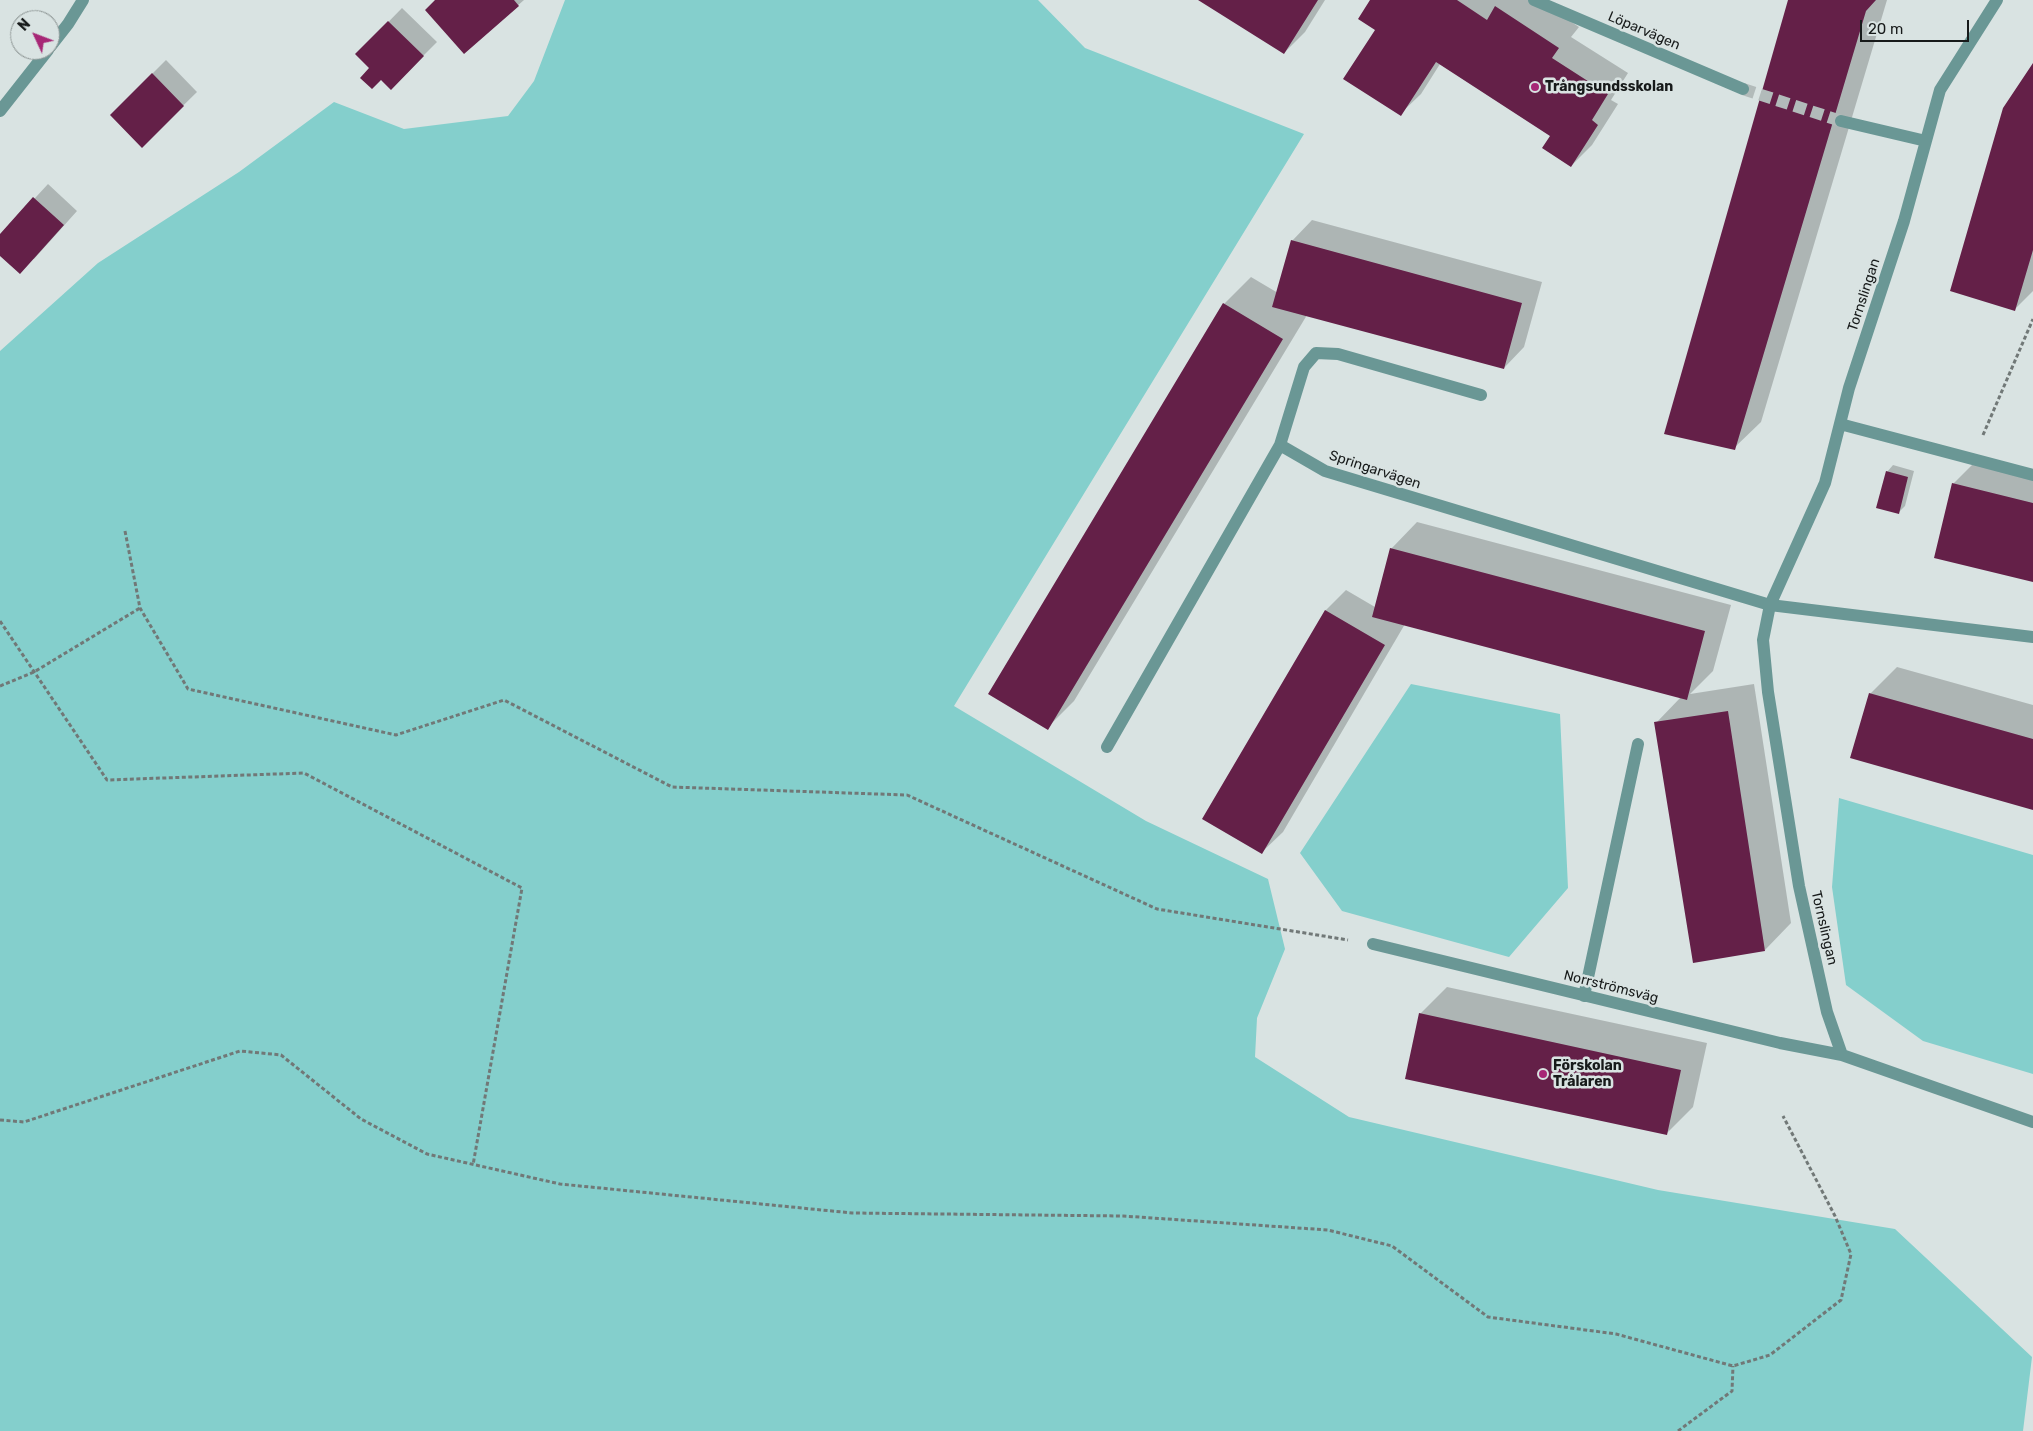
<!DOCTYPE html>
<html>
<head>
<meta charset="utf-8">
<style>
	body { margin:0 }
	#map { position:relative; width:2033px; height:1431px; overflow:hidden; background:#d9e3e2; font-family:Rubik,sans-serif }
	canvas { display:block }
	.north { position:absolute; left:10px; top:10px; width:50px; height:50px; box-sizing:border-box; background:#d9e3e2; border:1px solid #8b9392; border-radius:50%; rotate:313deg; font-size:14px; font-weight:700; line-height:20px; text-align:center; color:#171a1a }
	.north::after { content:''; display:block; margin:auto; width:18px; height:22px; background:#a72776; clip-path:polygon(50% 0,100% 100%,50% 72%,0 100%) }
	.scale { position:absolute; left:1860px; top:20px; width:109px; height:22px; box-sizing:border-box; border:2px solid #171a1a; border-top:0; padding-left:6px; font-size:15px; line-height:18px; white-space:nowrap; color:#171a1a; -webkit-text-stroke:4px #d9e3e2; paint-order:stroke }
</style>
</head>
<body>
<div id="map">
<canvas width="2033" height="1431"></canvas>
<div class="north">N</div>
<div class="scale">20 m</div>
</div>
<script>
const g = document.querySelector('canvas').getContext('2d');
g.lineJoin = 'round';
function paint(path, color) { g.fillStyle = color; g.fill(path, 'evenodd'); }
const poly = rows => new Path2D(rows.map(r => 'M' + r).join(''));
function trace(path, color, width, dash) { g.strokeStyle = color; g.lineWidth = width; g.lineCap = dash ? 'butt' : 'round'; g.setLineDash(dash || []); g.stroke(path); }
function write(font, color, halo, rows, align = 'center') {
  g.font = font + ' Rubik,sans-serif'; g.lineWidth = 5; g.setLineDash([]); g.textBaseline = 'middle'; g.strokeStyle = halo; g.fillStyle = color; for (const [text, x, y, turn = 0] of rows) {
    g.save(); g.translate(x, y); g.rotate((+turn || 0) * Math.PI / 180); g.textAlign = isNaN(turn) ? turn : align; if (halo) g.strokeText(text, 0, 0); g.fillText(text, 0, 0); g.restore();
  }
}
paint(poly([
	[565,0,1038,0,1085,48,1304,134,954,706,1146,821,1268,879,1285,949,1257,1018,1255,1057,1349,1117,1658,1190,1895,1229,2032,1357,2023,1431,0,1431,0,351,98,263,239,172,334,102,404,129,508,116,534,81],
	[1411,684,1560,714,1568,888,1509,957,1342,911,1300,853],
	[1839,798,2033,855,2033,1074,1923,1041,1846,985,1832,887]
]), '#84cfcc');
paint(poly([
	[436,0,524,0,464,53],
	[1200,0,1325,0,1305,32,1284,53],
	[1371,0,1538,0,1579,27,1571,37,1628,73,1611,100,1618,104,1592,145,1571,166,1551,136,1440,64,1421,94,1400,114,1377,30],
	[1789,0,1887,0,1761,422,1734,448],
	[402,8,437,42,391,88,357,54],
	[166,60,197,92,142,146,111,115],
	[2033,66,2033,291,2014,310],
	[48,184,77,211,34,259,0,254,0,236],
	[1312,220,1542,282,1524,347,1504,368,1307,315,1074,701,1047,728,1224,304,1251,277,1278,293,1292,241],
	[1980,457,2033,470,2033,581,1953,484],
	[1893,465,1914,471,1905,506,1898,513,1887,472],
	[1417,522,1731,605,1713,671,1690,694,1754,684,1791,923,1765,950,1656,723,1681,697,1405,624,1283,832,1262,852,1204,818,1326,610,1346,590,1375,607,1391,549],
	[1897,667,2033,705,2033,809,1870,694],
	[1447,987,1707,1043,1693,1107,1666,1134,1420,1014]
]), '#0003');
paint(poly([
	[435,0,514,0,519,6,464,54,425,10],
	[1198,0,1318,0,1284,54],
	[1370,0,1457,0,1487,20,1495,6,1559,48,1552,58,1608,94,1592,120,1598,125,1571,167,1542,148,1550,136,1436,62,1401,116,1343,79,1375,30,1358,19],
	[1788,0,1876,0,1866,11,1735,450,1664,434],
	[388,21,424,56,391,90,381,80,372,89,360,78,369,68,355,54],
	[2033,63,2033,250,2015,311,1950,291,2003,108],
	[152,73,184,106,142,148,110,115],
	[33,197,64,225,20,274,0,256,0,234],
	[1291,240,1522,303,1504,369,1272,307],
	[1223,303,1283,339,1048,730,988,694],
	[1886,471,1908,477,1899,514,1876,508],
	[1952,483,2033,503,2033,582,1934,558],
	[1390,548,1705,631,1687,700,1372,617],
	[1325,610,1385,645,1262,854,1202,819],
	[1869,693,2033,739,2033,810,1850,758],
	[1728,711,1765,951,1693,963,1654,722],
	[1419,1013,1681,1070,1667,1135,1405,1079]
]), '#642048');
trace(poly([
	[1743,89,1841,121]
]), '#b2bbba', 12, [12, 6]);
trace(poly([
	[1983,435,2033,319],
	[125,531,140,608,188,689,396,735,504,700,672,787,907,795,1157,909,1348,940],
	[0,621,107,780,304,773,522,888,473,1165],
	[0,686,34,672,140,608],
	[0,1120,24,1122,240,1051,281,1055,361,1119,427,1154,560,1184,852,1213,1123,1216,1328,1230,1392,1246,1488,1317,1616,1334,1733,1366,1770,1355,1841,1300,1851,1254,1835,1216,1783,1116],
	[1678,1431,1732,1391,1733,1366]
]), '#717877', 3, [4, 2.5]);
trace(poly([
	[1534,0,1743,89],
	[50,47,68,24,83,0],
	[0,111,48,50],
	[1841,121,1926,141],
	[1840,424,2033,475],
	[1280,445,1304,367,1316,353,1338,354,1481,395],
	[1107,747,1280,445,1325,471,1770,605,2033,637],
	[1373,944,1780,1043,1842,1055,2033,1122],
	[1584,996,1638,744],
	[1842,1055,1827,1012,1799,886,1768,692,1763,640,1770,605,1825,483,1849,388,1904,221,1940,90,1997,0]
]), '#6a9795', 12);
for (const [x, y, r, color] of [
	[1535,87,5,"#a72776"],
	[1543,1074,5,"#a72776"]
]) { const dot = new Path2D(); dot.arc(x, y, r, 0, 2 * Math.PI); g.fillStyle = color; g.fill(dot); trace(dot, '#d9e3e2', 2); }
write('14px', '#171a1a', '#d9e3e2', [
	["Löparvägen",1644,31,23],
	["Tornslingan",1864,295,-72],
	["Springarvägen",1375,470,18],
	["Tornslingan",1824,928,77],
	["Norrströmsväg",1611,987,14]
]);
write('bold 14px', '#171a1a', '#d9e3e2', [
	["Trångsundsskolan",1545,87],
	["Förskolan",1553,1066],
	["Trålaren",1553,1082]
], 'left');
</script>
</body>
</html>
